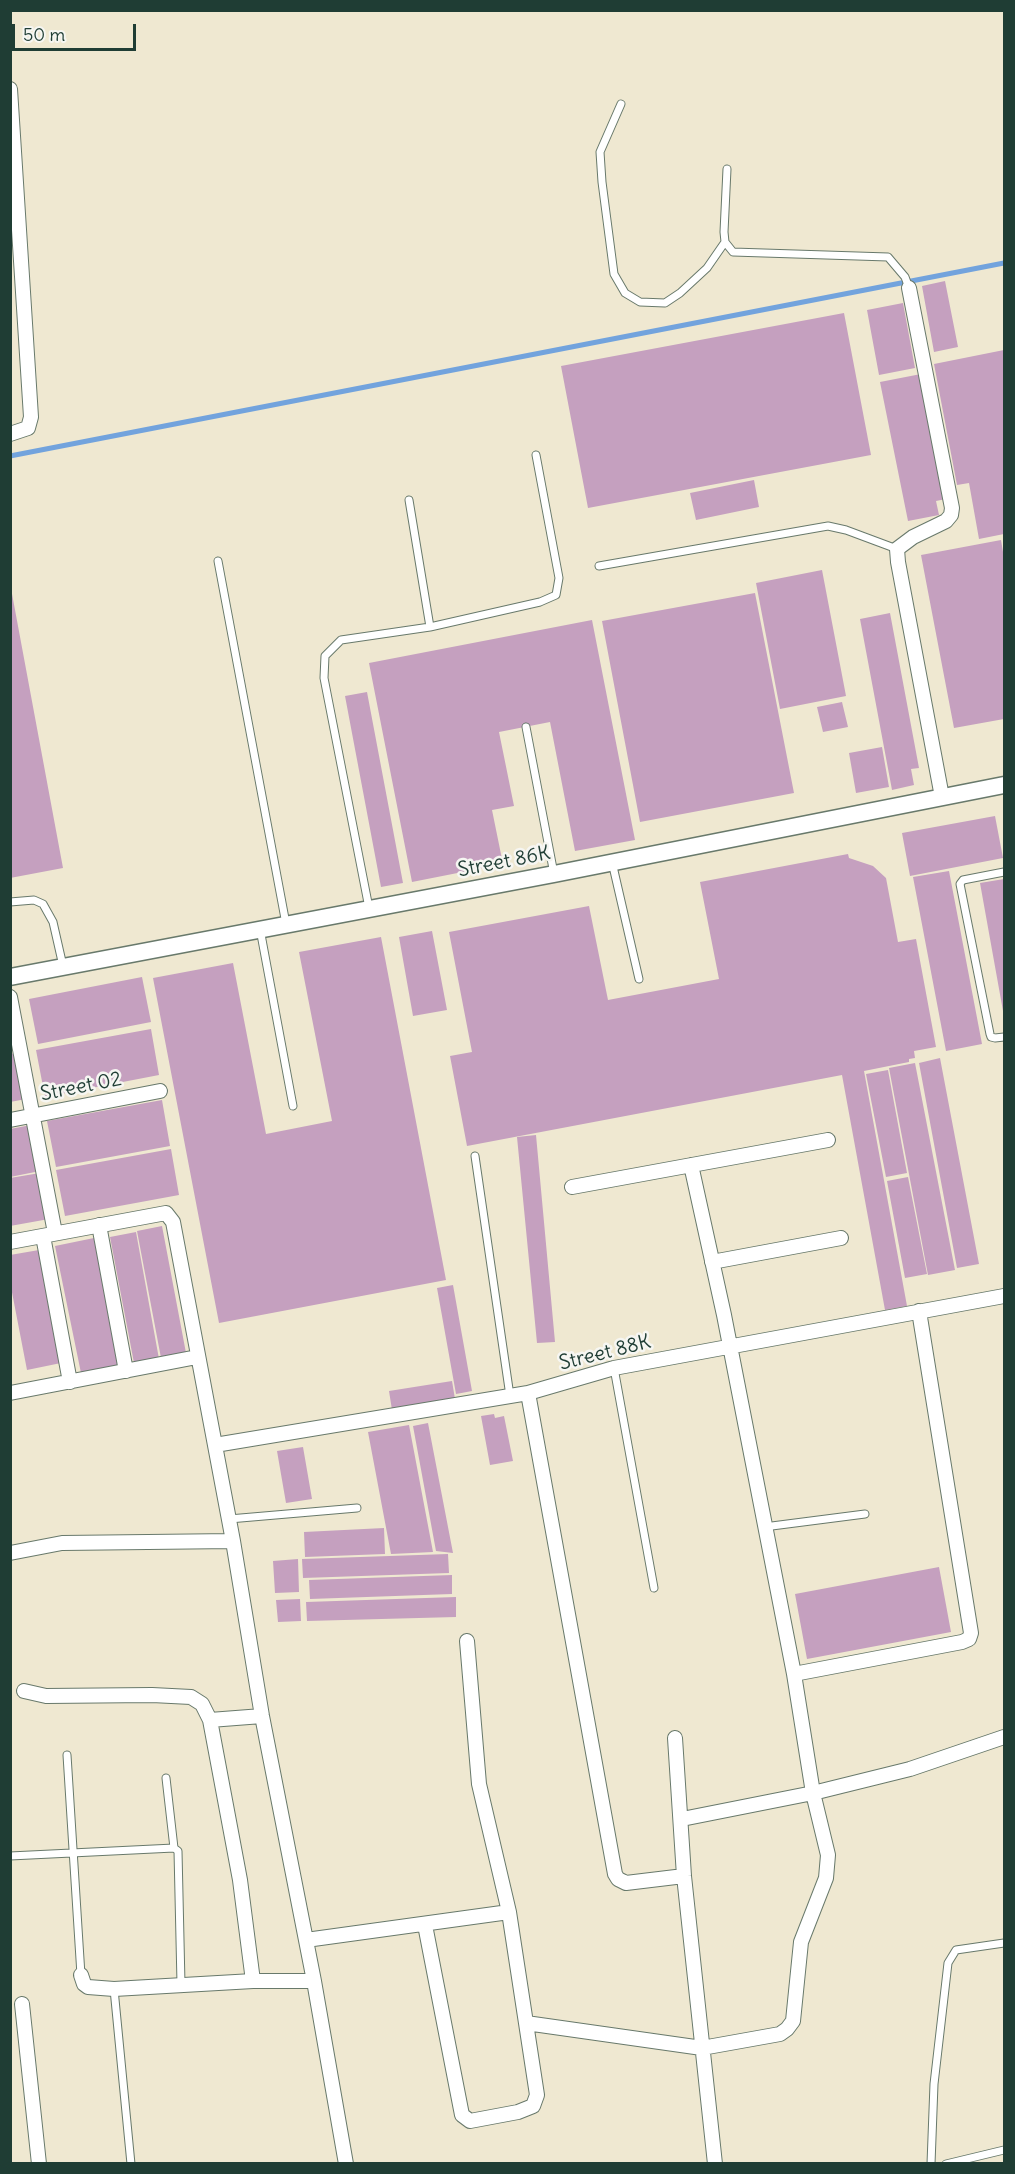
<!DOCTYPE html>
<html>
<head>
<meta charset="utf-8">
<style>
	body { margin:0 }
	#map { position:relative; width:1015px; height:2174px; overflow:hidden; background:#efe8d1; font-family:Delius,sans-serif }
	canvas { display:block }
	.frame { position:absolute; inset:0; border:12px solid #1f3d34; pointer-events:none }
	.scale { position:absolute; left:12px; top:24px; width:124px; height:27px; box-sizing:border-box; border:3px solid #1f3d34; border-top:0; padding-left:8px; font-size:18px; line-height:21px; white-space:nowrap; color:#1f3d34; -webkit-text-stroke:4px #f6f6f2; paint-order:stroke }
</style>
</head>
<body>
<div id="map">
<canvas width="1015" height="2174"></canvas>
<div class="frame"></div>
<div class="scale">50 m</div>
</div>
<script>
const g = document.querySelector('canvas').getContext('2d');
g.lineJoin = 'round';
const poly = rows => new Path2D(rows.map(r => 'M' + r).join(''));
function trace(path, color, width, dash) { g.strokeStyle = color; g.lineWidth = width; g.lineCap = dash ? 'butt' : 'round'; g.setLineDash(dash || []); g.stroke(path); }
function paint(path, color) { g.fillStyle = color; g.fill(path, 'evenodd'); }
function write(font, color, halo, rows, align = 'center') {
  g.font = font + ' Delius,sans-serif'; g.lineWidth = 5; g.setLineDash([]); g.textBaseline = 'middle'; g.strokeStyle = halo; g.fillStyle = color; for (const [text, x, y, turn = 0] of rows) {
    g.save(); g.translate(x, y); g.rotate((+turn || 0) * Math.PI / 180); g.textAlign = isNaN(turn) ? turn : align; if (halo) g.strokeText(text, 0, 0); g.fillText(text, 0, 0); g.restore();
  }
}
trace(poly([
	[10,456,1004,263]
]), '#72a3dd', 5);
paint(poly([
	[945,281,958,347,934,352,922,286],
	[903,303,915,368,879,375,867,310],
	[844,313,871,455,588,508,561,366],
	[1004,350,1004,534,979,539,969,483,957,485,934,364],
	[921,374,946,499,936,501,939,515,908,521,880,382],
	[754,480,759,507,696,520,690,493],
	[1001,540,1004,558,1004,719,954,728,921,555],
	[822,570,846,696,780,709,756,583],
	[10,583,63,868,10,878],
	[755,593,794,793,640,822,602,621],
	[890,613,919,768,911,769,914,785,892,790,860,619],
	[592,620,635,840,575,851,550,722,499,732,514,806,492,810,503,864,412,882,369,663],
	[367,692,403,883,381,887,345,696],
	[842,702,848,727,823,732,817,707],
	[882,747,889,787,856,793,849,753],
	[995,816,1003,858,910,876,902,833],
	[848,854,849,858,873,866,886,878,898,942,916,939,936,1047,914,1051,915,1058,909,1059,909,1062,864,1071,907,1306,885,1310,842,1075,467,1146,450,1056,472,1052,449,932,589,906,608,1000,719,979,700,882],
	[949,871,982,1044,946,1051,913,877],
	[1004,879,1004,1011,1003,1011,980,883],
	[432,931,447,1010,413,1016,399,937],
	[381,937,446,1280,219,1323,153,978,233,963,266,1134,332,1121,299,952],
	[142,977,151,1022,38,1044,29,999],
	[151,1029,159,1075,45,1097,36,1050],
	[17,1053,26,1099,10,1102,10,1054],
	[940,1058,979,1264,957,1268,919,1063],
	[915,1063,955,1270,928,1275,889,1068],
	[888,1070,907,1173,886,1177,866,1074],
	[162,1100,170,1146,56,1167,47,1121],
	[31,1125,40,1171,10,1177,10,1129],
	[536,1135,555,1342,537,1343,517,1137],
	[171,1149,179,1195,65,1216,56,1170],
	[40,1173,49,1219,10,1226,10,1178],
	[908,1177,927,1274,905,1278,887,1181],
	[162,1226,186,1353,161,1358,137,1231],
	[136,1232,159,1359,134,1363,110,1237],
	[94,1238,119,1365,81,1373,55,1246],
	[39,1250,61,1363,27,1370,10,1282,10,1255],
	[453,1285,472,1391,456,1394,437,1288],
	[452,1381,455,1399,392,1410,389,1391],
	[494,1414,495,1418,504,1416,513,1461,490,1465,481,1416],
	[428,1423,453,1553,436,1551,413,1426],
	[409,1425,433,1552,391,1554,368,1432],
	[303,1447,312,1499,286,1503,277,1451],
	[384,1528,385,1554,305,1557,304,1532],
	[448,1554,449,1573,303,1578,302,1559],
	[298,1559,299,1592,275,1593,273,1561],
	[939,1567,951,1632,807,1659,795,1594],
	[452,1575,452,1594,310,1599,309,1580],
	[456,1597,456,1617,307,1621,306,1602],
	[300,1599,301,1621,278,1622,276,1600]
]), '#c5a0bf');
const service = poly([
	[621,104,600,152,602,182,614,274,625,293,640,302,665,303,680,293,707,268,725,242],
	[727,169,724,232,725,242,733,252,888,257,905,277,909,288],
	[409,500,430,627],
	[218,561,286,924],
	[599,566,828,526,846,530,897,549],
	[526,727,554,874],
	[612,862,639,979],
	[1004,872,963,880,960,884,990,1034,991,1037,995,1038,1004,1037],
	[10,902,34,900,43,904,53,922,63,966],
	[369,908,324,678,325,656,341,640,430,627,540,602,556,595,559,578,536,455],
	[260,929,293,1106],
	[475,1156,510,1396],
	[614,1368,654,1588],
	[229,1519,357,1508],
	[764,1527,865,1514],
	[67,1755,81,1975],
	[166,1778,174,1848],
	[10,1856,174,1848,178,1851,181,1984],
	[114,1989,131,2164],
	[931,2164,934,2084,948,1963,956,1950,1004,1943],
	[946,2164,1004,2150]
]);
const minor = poly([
	[10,89,31,417,28,428,10,434],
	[909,288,952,508,951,515,946,521,913,537,897,549,898,562,942,797],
	[10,997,55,1233],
	[10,1120,160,1091],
	[572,1187,828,1140],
	[99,1225,126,1371],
	[43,1236,70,1382],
	[10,1242,166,1213,173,1222,233,1541,262,1716,314,1981,346,2164],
	[712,1262,841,1238],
	[10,1393,197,1357],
	[528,1393,615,1874,618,1879,626,1883,684,1876],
	[215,1445,528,1393,614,1368,1004,1296],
	[10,1553,62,1543,233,1541],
	[794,1674,962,1642,969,1639,971,1633,919,1311],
	[24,1691,46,1696,152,1695,191,1697,202,1704,210,1720,262,1716],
	[210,1720,240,1880,253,1981,314,1981],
	[675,1738,684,1876,715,2164],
	[682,1819,813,1793,910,1769,1004,1737],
	[425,1925,462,2115,470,2121,518,2112,533,2106,537,2095,509,1912,479,1784,467,1641],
	[306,1940,509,1912],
	[81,1975,84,1984,88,1987,114,1989,253,1981],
	[22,2004,39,2164],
	[526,2023,702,2048,780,2034,787,2029,793,2021,801,1942,826,1878,828,1855,813,1793,794,1674,724,1315,691,1165]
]);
const tertiary = poly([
	[10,977,554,874,1004,785]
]);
trace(service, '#68796b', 9);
trace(minor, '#68796b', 16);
trace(tertiary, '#68796b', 19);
trace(service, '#fff', 7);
trace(minor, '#fff', 14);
trace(tertiary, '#fff', 16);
write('20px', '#1f3d34', '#f6f6f2', [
	["Street 86K",504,862,-11],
	["Street 02",81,1087,-11],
	["Street 88K",605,1353,-14]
]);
</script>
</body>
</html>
